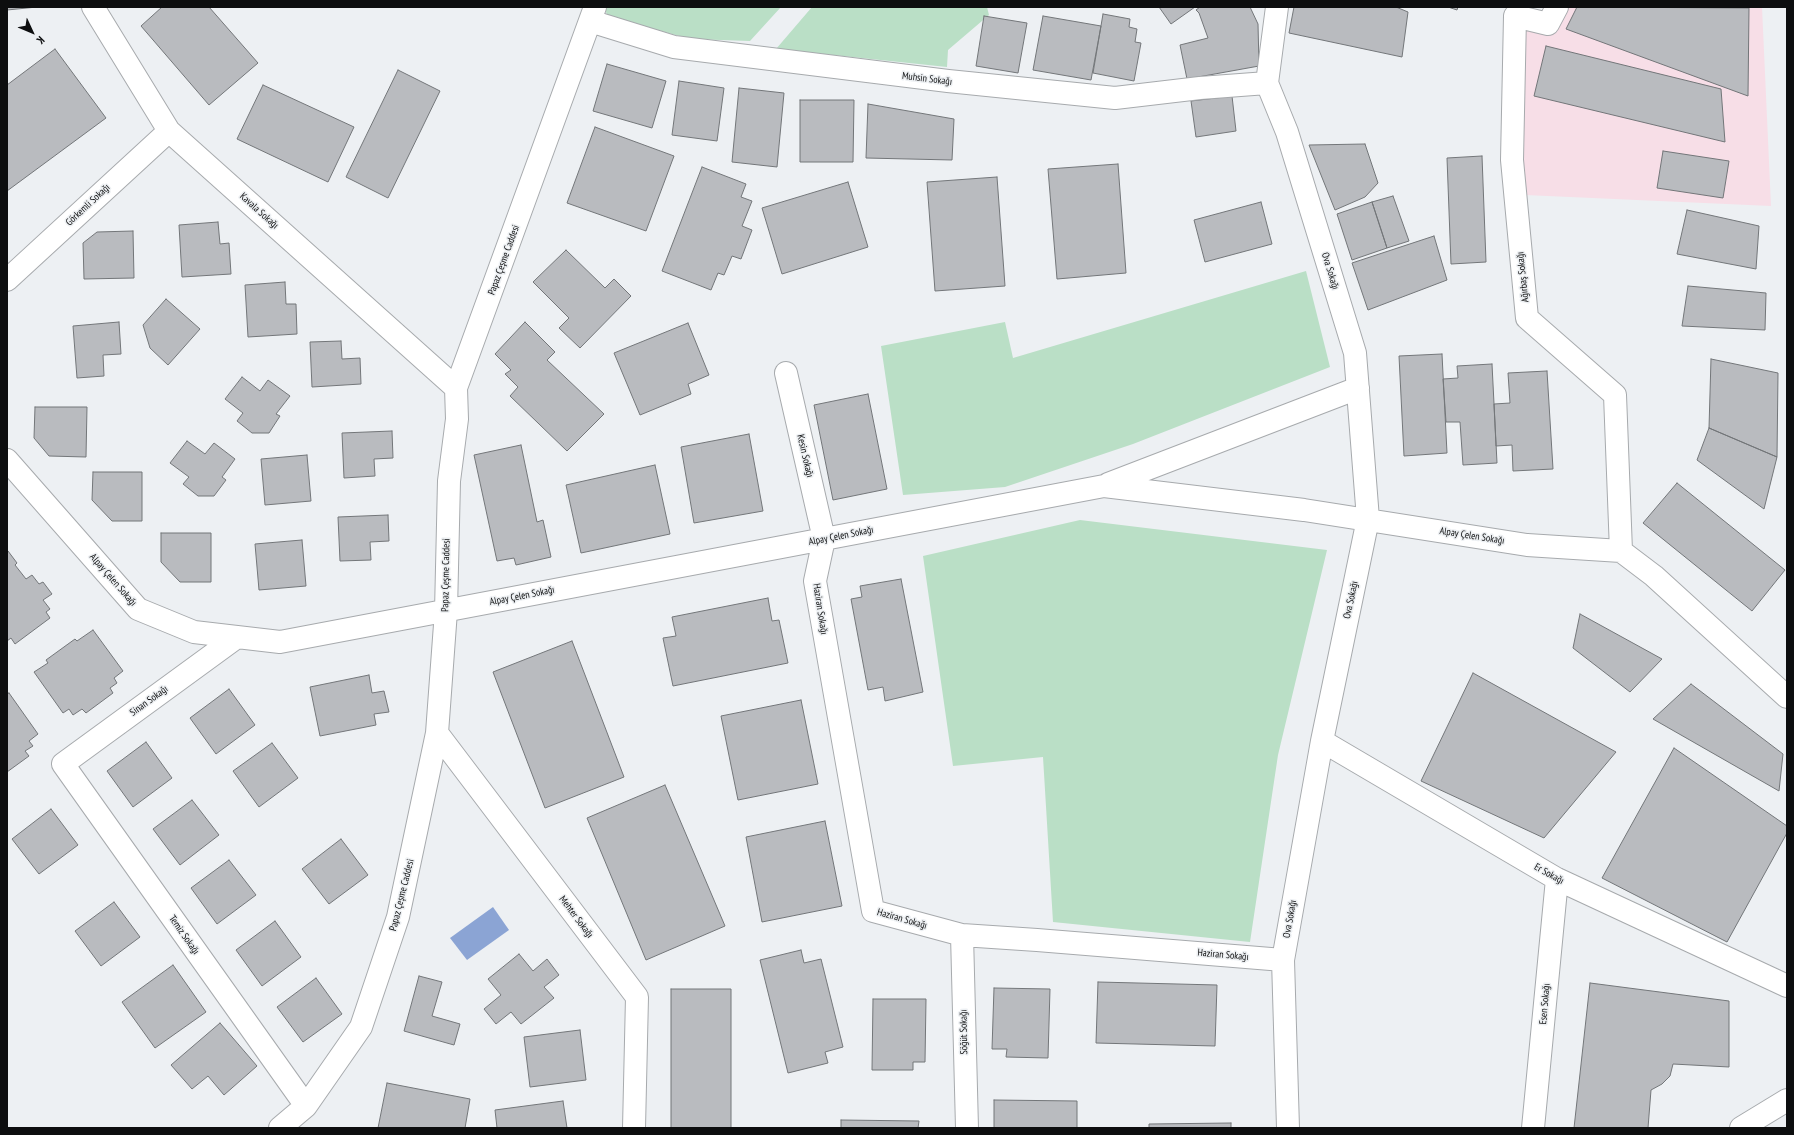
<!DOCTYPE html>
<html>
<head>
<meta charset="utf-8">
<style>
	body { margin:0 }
	#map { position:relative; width:1794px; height:1135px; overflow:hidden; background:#edf0f3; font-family:"PT Sans Narrow",sans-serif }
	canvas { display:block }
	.frame { position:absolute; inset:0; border:8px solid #0d0e0f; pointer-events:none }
	.north { position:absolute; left:12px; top:12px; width:40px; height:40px; -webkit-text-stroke:3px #edf0f3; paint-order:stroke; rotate:134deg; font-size:11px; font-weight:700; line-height:16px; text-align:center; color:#0d0e0f }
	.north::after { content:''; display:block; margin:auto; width:14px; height:18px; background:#0d0e0f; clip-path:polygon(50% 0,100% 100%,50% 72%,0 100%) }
</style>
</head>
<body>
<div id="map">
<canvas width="1794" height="1135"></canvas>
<div class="frame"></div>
<div class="north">K</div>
</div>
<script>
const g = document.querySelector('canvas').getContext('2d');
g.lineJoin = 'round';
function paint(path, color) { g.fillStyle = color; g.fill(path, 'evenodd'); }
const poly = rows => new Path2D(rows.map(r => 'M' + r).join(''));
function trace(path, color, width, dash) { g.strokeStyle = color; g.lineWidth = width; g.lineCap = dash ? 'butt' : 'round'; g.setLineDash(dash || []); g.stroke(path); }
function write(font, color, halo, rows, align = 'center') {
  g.font = font + ' "PT Sans Narrow",sans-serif'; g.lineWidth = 3; g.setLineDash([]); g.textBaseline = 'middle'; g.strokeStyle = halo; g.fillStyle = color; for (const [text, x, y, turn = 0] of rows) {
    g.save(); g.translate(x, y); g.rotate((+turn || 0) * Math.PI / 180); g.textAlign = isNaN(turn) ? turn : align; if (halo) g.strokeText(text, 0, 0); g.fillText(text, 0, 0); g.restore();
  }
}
paint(poly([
	[1568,7,1762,7,1771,206,1525,195,1522,150,1525,30,1556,32]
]), '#f7dee7');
paint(poly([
	[604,7,781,7,750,41,691,39,608,17],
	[812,7,987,7,989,15,948,50,947,67,776,49],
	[1306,271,1330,367,1133,444,1005,487,903,495,881,346,1005,322,1013,358],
	[1080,520,1327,550,1278,755,1250,942,1053,922,1043,757,953,766,923,556]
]), '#badfc6');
paint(poly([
	[493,907,509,930,467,960,450,938]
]), '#8ba4d4');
const building = poly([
	[7,7,37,7,7,10,7,7],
	[162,7,209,7,258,63,209,105,141,26,162,7],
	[1159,7,1195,7,1171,24,1159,7],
	[1200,7,1250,7,1258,24,1259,66,1187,79,1180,45,1208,38,1199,13,1196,10,1200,7],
	[1294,7,1396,7,1408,12,1402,57,1289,33,1294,7],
	[1448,7,1458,7,1457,10,1448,7],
	[1577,7,1749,8,1748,96,1566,29,1577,7],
	[1103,14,1130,19,1129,27,1137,29,1135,42,1141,43,1134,81,1093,73,1103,14],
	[984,16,1027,23,1018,73,976,66,984,16],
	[1043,16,1101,26,1091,80,1033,70,1043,16],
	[1546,46,1721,89,1725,142,1534,96,1546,46],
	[55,49,106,118,7,191,7,85,55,49],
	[607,64,666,81,652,128,593,111,607,64],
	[398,70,440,91,388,198,346,177,398,70],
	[679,81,724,88,717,141,672,135,679,81],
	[263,85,354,127,328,182,237,139,263,85],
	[739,88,784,93,777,167,732,162,739,88],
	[1232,96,1236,131,1196,137,1191,101,1232,96],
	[800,100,854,100,853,162,800,162,800,100],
	[868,104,954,119,952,160,866,158,868,104],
	[595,127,674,156,646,231,567,203,595,127],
	[1365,144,1378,183,1365,197,1335,210,1309,145,1365,144],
	[1663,151,1729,161,1723,198,1657,188,1663,151],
	[1482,156,1486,262,1451,264,1447,158,1482,156],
	[1118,164,1126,273,1057,279,1048,169,1118,164],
	[702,167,746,184,741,197,752,201,742,226,752,230,741,259,732,256,724,275,718,273,711,290,662,271,702,167],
	[997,177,1005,286,935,291,927,182,997,177],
	[848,182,868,247,782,274,762,208,848,182],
	[1393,196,1409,241,1387,248,1372,202,1393,196],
	[1261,202,1272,244,1205,262,1194,220,1261,202],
	[1372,202,1387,248,1352,260,1337,214,1372,202],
	[1687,210,1759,226,1756,269,1677,254,1687,210],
	[218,222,220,244,229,243,231,274,182,277,179,225,218,222],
	[133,231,134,278,84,279,83,243,97,232,133,231],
	[1434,236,1447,280,1368,310,1352,263,1434,236],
	[566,250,605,288,614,279,631,296,580,348,559,328,569,318,533,282,566,250],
	[285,282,286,304,296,304,297,334,248,337,245,285,285,282],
	[1688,286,1766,293,1765,330,1682,326,1688,286],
	[166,299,200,329,168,365,150,348,143,325,166,299],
	[119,322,121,354,103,355,104,376,77,378,73,326,119,322],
	[525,322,555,352,547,360,604,414,567,451,510,396,518,387,505,374,511,370,495,354,525,322],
	[688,323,709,375,688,384,691,394,640,415,614,353,688,323],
	[341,341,342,359,360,358,361,384,312,387,310,342,341,341],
	[1442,354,1447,453,1404,456,1399,356,1442,354],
	[1711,359,1778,373,1777,457,1709,428,1711,359],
	[1492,364,1497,463,1463,465,1460,422,1446,422,1443,379,1458,378,1457,366,1492,364],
	[1547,371,1553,469,1513,471,1512,445,1496,446,1494,404,1510,403,1508,373,1547,371],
	[242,377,260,391,268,380,290,396,276,414,280,416,269,433,252,433,237,421,243,413,225,399,242,377],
	[868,394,887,489,833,500,814,405,868,394],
	[35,407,87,407,86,457,49,456,34,438,35,407],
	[1709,428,1777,457,1764,509,1697,460,1709,428],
	[392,431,393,458,374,459,375,476,344,478,342,433,392,431],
	[749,434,763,511,694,523,681,447,749,434],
	[187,441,205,454,214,443,235,459,222,477,226,480,214,496,198,496,183,484,189,477,170,463,187,441],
	[521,445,537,522,543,520,551,557,516,565,514,558,497,561,474,455,521,445],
	[307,455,311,501,265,505,261,459,307,455],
	[655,465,670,534,581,553,566,485,655,465],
	[93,472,142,472,142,521,112,521,92,500,93,472],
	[1677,483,1785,570,1752,611,1643,523,1677,483],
	[388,515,389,541,370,542,371,560,340,561,338,517,388,515],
	[161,533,211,533,211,582,180,582,161,562,161,533],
	[302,540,306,586,259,590,255,544,302,540],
	[7,551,8,551,17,563,15,565,26,579,32,575,39,584,43,582,52,594,43,600,50,609,46,612,50,618,15,644,11,638,7,641,7,551],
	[901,579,923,692,885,701,883,687,868,690,851,599,862,597,860,586,901,579],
	[768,598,772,621,779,620,788,663,673,686,663,638,676,636,672,617,768,598],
	[1580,614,1662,659,1630,692,1573,648,1580,614],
	[93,630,123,671,114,678,117,683,110,688,113,693,86,713,82,709,73,715,69,709,63,713,34,672,48,663,46,660,75,639,77,641,93,630],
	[572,641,624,777,545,808,493,672,572,641],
	[1473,673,1616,752,1544,838,1421,781,1473,673],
	[369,675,372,693,384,691,389,712,374,714,376,725,320,736,310,687,369,675],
	[1691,684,1783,754,1779,791,1653,719,1691,684],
	[229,689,255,725,216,754,190,718,229,689],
	[9,693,38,734,29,741,33,746,25,751,29,756,7,772,7,694,9,693],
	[801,700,818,784,738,800,721,716,801,700],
	[146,742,172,778,133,807,107,771,146,742],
	[272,743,298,778,259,807,233,771,272,743],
	[1674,748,1787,826,1787,833,1727,942,1602,878,1674,748],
	[665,785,725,926,646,960,587,818,665,785],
	[192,800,219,835,180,865,153,829,192,800],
	[51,809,78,845,39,874,12,839,51,809],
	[825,821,842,906,762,922,746,837,825,821],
	[341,839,368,875,329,904,302,869,341,839],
	[229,860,256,895,217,924,191,888,229,860],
	[114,902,140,937,101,966,75,931,114,902],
	[275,921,301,957,262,986,236,950,275,921],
	[801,950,804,963,821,959,843,1047,825,1052,828,1063,788,1073,760,960,801,950],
	[519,954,533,971,547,959,559,975,544,987,554,998,521,1024,511,1012,496,1024,484,1009,501,995,488,979,519,954],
	[173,965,206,1012,155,1048,122,1002,173,965],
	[419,976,442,982,432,1016,460,1024,454,1045,404,1031,419,976],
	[316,978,342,1014,303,1042,277,1007,316,978],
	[1098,982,1217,985,1215,1046,1096,1043,1098,982],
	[1590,983,1729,1001,1729,1067,1673,1064,1670,1076,1662,1084,1651,1090,1648,1128,1574,1128,1590,983],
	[994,988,1050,989,1048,1058,1006,1057,1007,1049,992,1049,994,988],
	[671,989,731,989,731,1128,671,1128,671,989],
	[873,999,926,999,925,1062,913,1062,913,1070,872,1070,873,999],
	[220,1023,257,1066,224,1095,208,1076,192,1089,171,1065,220,1023],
	[580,1030,586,1080,530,1087,524,1037,580,1030],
	[387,1083,470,1099,465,1128,378,1128,387,1083],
	[994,1100,1077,1101,1077,1128,994,1128,994,1100],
	[563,1101,567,1128,497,1128,495,1110,563,1101],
	[841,1120,919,1121,918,1128,841,1128,841,1120],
	[1231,1123,1231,1128,1149,1128,1149,1124,1231,1123]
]);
paint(building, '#b9bbbf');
trace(building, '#737679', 1);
const minor = poly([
	[93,7,169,131,456,388],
	[1277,7,1267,83,1287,132,1355,353,1368,519,1322,741,1283,960,1288,1128],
	[1557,7,1548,24,1515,16,1512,160,1527,318,1615,395,1621,551],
	[590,21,674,47,948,81,1115,98,1200,88,1267,83],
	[7,280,169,131],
	[786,373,824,539,815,581,873,911,962,935,1037,940,1283,960],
	[7,460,138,609,194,632,280,642,1104,486,1304,510,1527,545,1621,551,1654,576,1787,697],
	[1108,484,1358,388],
	[237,637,63,764,306,1106],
	[437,733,637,997,634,1128],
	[1322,741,1557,879,1787,986],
	[962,935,967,1128],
	[280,1128,306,1106,361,1027,398,917,437,733,446,611,449,481,457,419,456,388,595,7],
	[1533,1128,1557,879],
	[1741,1128,1787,1100]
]);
trace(minor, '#a7aaad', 24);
trace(minor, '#fff', 22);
write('10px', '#0d0e0f', '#edf0f3', [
	["Muhsin Sokağı",927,79,7],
	["Görkemli Sokağı",88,205,-43],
	["Kavala Sokağı",259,211,42],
	["Papaz Çeşme Caddesi",504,260,-70],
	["Ova Sokağı",1330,271,73],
	["Ağırbaş Sokağı",1523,277,-96],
	["Kesin Sokağı",805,456,77],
	["Alpay Çelen Sokağı",841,536,-11],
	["Alpay Çelen Sokağı",1472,536,9],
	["Papaz Çeşme Caddesi",446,575,-89],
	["Alpay Çelen Sokağı",113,580,49],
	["Alpay Çelen Sokağı",522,596,-11],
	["Ova Sokağı",1351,600,-78],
	["Haziran Sokağı",820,609,81],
	["Sinan Sokağı",149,701,-36],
	["Er Sokağı",1549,874,29],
	["Papaz Çeşme Caddesi",402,895,-76],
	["Mehter Sokağı",576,917,53],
	["Haziran Sokağı",902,919,16],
	["Ova Sokağı",1290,919,-80],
	["Temiz Sokağı",184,935,55],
	["Haziran Sokağı",1223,955,5],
	["Esen Sokağı",1545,1004,-85],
	["Söğüt Sokağı",964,1032,-91]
]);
</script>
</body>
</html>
